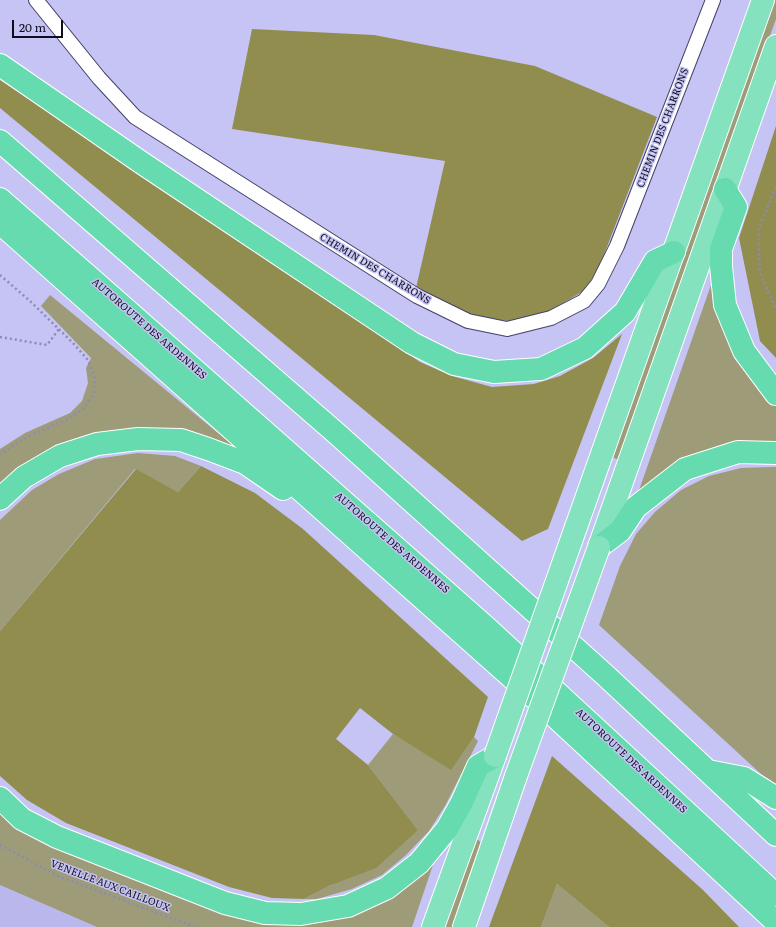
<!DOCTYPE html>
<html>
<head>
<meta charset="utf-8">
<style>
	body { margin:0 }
	#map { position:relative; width:776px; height:927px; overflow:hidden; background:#c6c4f4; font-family:Literata,serif }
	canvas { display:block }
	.scale { position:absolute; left:12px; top:20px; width:51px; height:18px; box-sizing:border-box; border:2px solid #0f0d1d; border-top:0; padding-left:5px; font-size:12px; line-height:14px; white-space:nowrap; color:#0f0d1d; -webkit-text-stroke:3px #c6c4f4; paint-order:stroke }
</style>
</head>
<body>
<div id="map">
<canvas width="776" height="927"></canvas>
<div class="scale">20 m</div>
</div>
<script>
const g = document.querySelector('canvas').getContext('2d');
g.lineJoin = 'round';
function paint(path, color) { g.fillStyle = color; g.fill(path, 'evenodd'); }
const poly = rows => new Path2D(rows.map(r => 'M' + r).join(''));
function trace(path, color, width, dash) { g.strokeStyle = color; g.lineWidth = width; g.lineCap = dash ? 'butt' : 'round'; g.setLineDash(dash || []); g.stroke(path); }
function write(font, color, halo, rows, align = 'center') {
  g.font = font + ' Literata,serif'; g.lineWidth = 3; g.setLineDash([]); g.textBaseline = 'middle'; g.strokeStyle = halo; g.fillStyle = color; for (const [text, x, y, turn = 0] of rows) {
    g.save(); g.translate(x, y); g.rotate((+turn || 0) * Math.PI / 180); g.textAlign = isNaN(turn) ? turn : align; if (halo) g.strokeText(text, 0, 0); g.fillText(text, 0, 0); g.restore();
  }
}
paint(poly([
	[0,885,97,927,0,927]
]), '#b9b7ec');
paint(poly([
	[775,0,776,0,776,19,619,460,612,457],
	[711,285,713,287,766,395,776,405,776,446,637,496],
	[50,295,240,451,147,429,0,488,0,449,25,433,70,413,82,401,88,383,86,368,91,358,41,306],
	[138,453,175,456,201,466,178,492,135,469,0,631,0,520,32,490,59,474,95,459],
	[771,467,776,467,776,784,761,774,599,625,620,566,636,534,655,512,681,490,709,476,741,468],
	[393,734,451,769,474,737,478,741,445,806,429,831,406,855,382,875,352,889,317,899,304,899,331,885,418,830,368,765],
	[0,812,33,837,73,856,237,918,270,925,313,923,338,918,435,859,412,927,97,927,0,885],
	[477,839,482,843,452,927,445,927],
	[557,884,609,927,541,927]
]), '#9d9b78');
paint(poly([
	[252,29,374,35,535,66,657,117,600,265,585,290,548,312,508,321,472,316,416,288,445,161,232,129],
	[0,80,420,362,452,376,492,387,534,384,560,376,593,358,622,334,548,529,522,541,0,108],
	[776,126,776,358,760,341,739,238],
	[201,466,255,493,303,529,488,697,474,737,451,770,393,734,360,708,336,739,368,765,418,830,376,868,331,885,304,899,272,898,229,887,66,823,27,800,0,776,0,631,136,469,178,492],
	[552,756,703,890,739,927,609,927,557,884,541,927,489,927]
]), '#908d4f');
const minor = poly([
	[36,0,99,78,135,117,417,296,468,321,507,329,551,318,584,301,598,284,617,246,713,0]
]);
const trunk = poly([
	[576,527,763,0],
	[599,547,776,46],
	[433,927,495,756],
	[464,927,516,776]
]);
const motorway = poly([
	[0,65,142,163,412,343,454,364,494,372,541,369,585,348,625,312,655,261,674,252],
	[0,141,336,433,605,675,776,835],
	[725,189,736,207,721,249,721,266,725,305,744,351,776,394],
	[0,199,95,282,487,628,776,895],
	[0,223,536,699,776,922],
	[0,499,24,477,60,456,97,444,138,439,181,440,208,449,245,463,283,489],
	[599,547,620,531,636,507,685,469,738,452,776,453],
	[708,771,744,778,776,798],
	[0,798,22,819,57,837,225,903,265,913,301,914,348,906,387,888,419,863,447,829,462,802,478,766,495,756]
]);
trace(minor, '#434067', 16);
trace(trunk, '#fff', 24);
trace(motorway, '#fff', 24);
trace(poly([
	[776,187,758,230,760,273,776,310],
	[0,275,30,301,72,342,88,360,95,378,94,393,84,408,66,420,29,436,0,454],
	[0,337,47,345,59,329],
	[0,845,58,876,195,927]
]), '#8d8bb0', 2.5, [2, 3]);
trace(minor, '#fff', 14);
trace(trunk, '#84e2bf', 22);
trace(motorway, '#66dbaf', 22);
const trunkBridge = poly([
	[495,756,576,527],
	[516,776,599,547]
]);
trace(trunkBridge, '#fff', 24, []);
trace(trunkBridge, '#84e2bf', 22);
write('10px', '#0f0d1d', '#c6c4f4', [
	["CHEMIN DES CHARRONS",663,128,-69],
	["CHEMIN DES CHARRONS",375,269,31],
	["AUTOROUTE DES ARDENNES",149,329,41],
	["AUTOROUTE DES ARDENNES",392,543,41],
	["AUTOROUTE DES ARDENNES",631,761,43],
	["VENELLE AUX CAILLOUX",110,886,21]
]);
</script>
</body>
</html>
